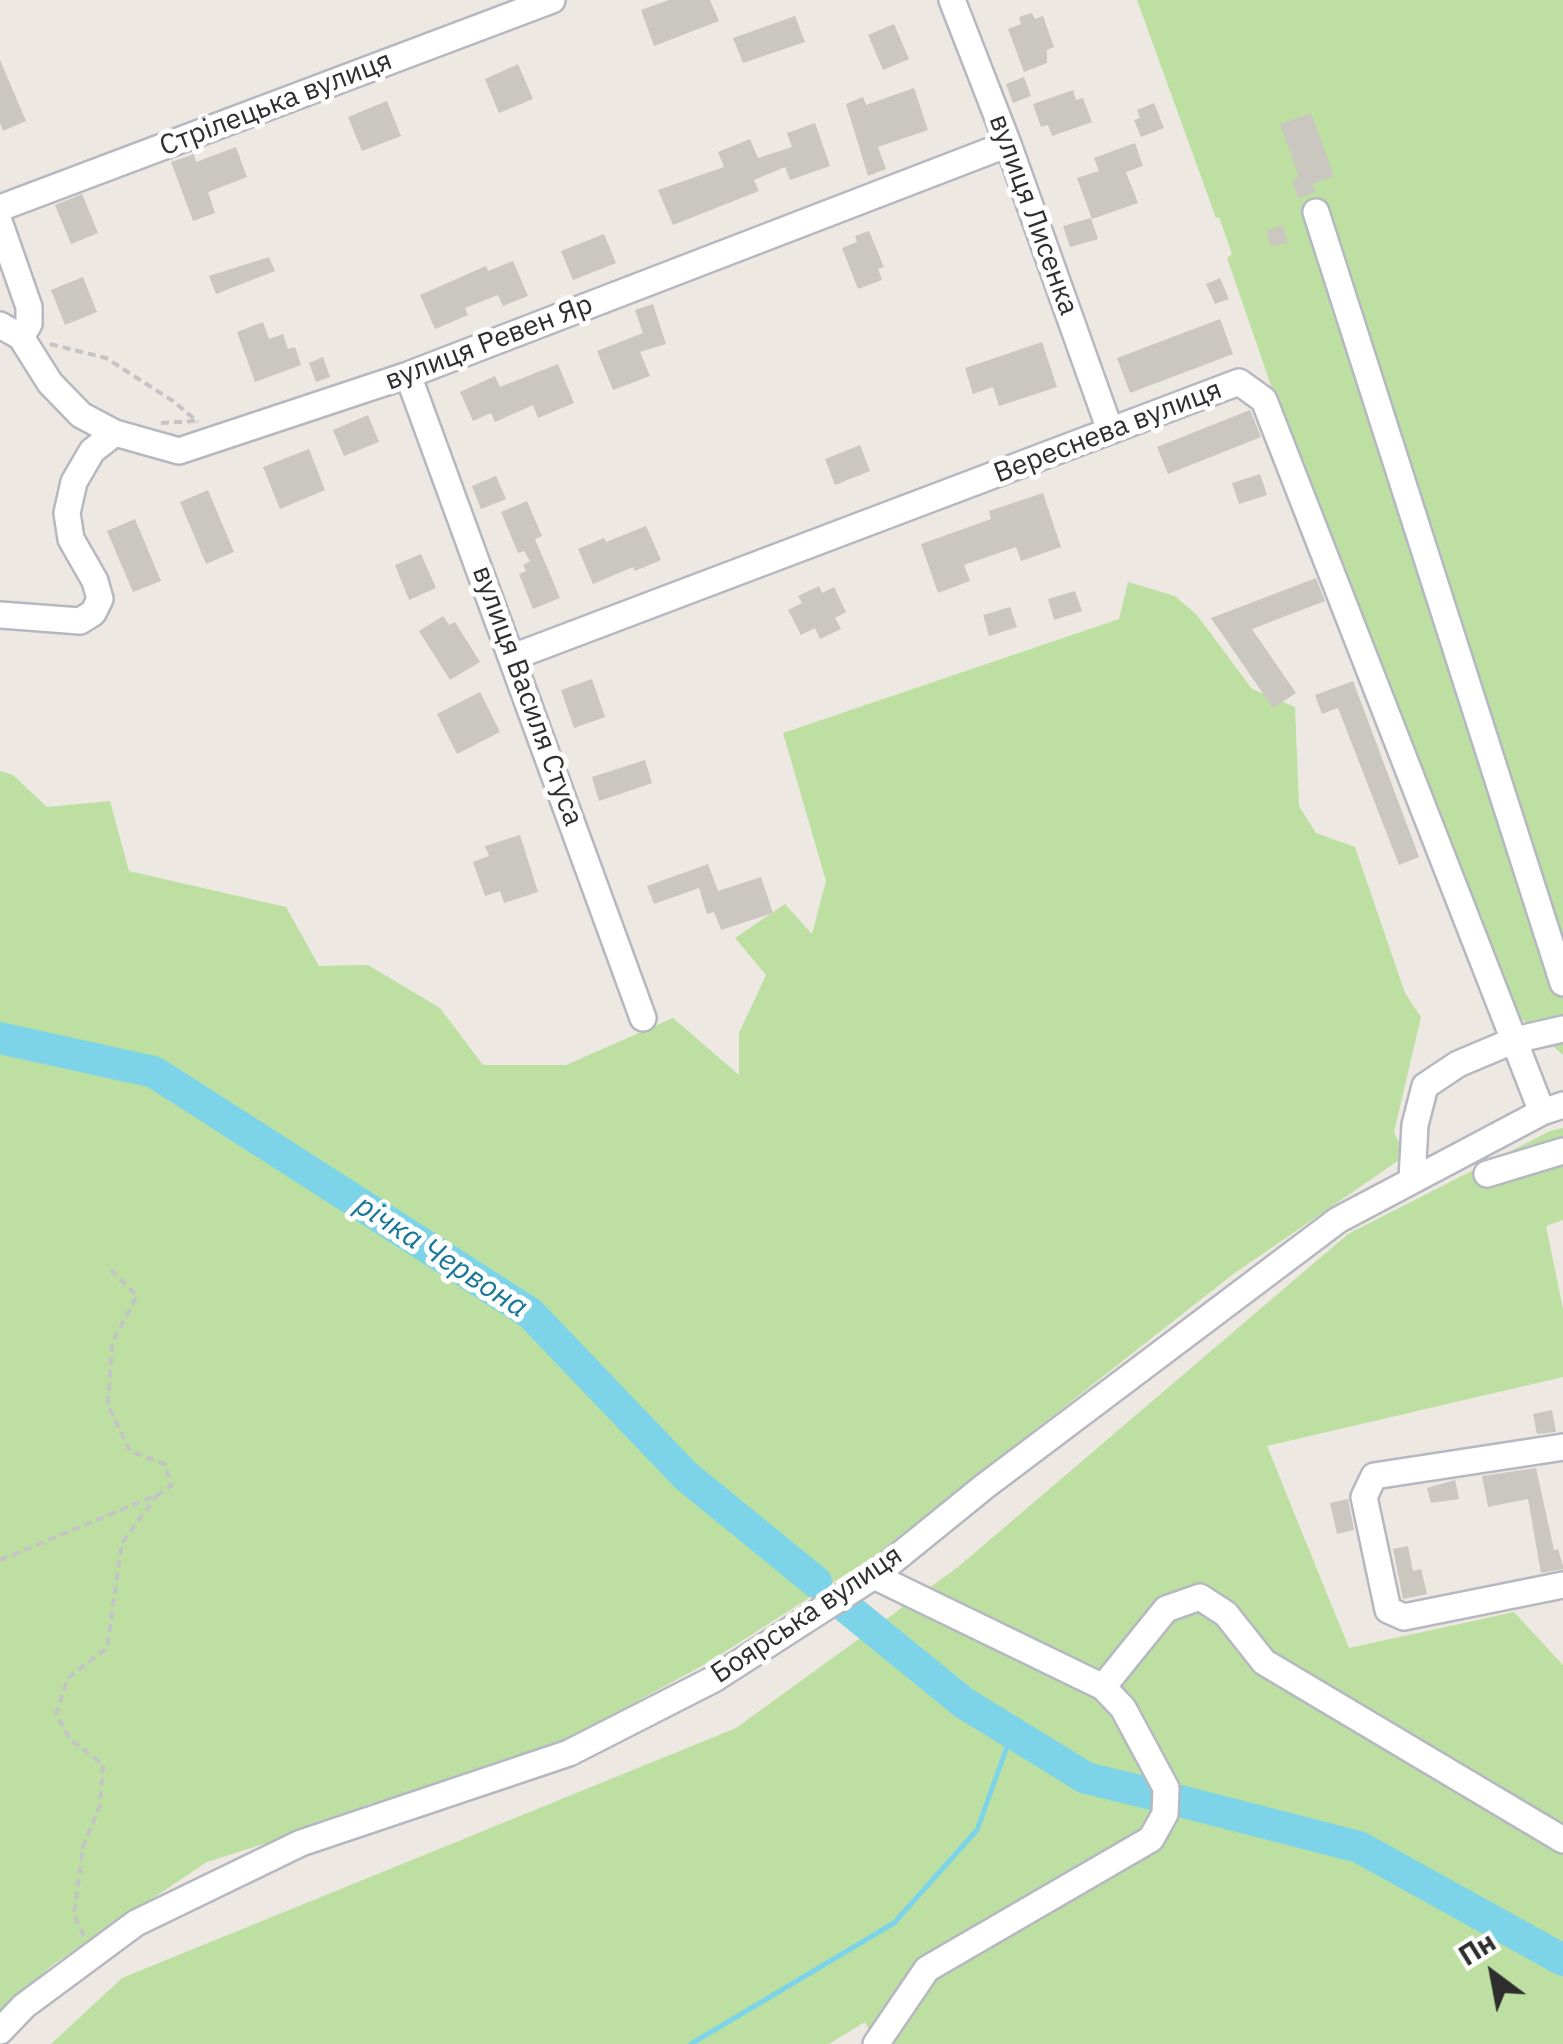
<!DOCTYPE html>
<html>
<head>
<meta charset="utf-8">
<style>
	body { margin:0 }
	#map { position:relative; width:1563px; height:2044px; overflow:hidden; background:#eee8e2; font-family:"IBM Plex Sans",sans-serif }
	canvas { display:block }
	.north { position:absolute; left:1443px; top:1924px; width:100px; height:100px; -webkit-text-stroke:8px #fff; paint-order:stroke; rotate:328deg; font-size:28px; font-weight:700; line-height:40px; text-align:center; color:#2e2e2e }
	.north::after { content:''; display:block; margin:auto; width:35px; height:45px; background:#2e2e2e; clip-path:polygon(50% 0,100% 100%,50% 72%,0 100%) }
</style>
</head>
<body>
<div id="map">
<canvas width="1563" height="2044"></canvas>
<div class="north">Пн</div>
</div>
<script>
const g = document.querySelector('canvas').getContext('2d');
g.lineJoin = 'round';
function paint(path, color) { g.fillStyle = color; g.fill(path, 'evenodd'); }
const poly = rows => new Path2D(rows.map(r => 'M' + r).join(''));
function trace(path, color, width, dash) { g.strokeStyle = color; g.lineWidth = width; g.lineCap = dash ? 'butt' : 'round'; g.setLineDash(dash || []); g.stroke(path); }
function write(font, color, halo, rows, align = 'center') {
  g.font = font + ' "IBM Plex Sans",sans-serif'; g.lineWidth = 10; g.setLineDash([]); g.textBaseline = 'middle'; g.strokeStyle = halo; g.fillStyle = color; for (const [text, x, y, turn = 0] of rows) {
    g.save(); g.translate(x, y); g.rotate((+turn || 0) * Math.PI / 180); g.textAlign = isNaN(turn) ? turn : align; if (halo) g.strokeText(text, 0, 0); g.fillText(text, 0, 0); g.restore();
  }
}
paint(poly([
	[1137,0,1563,0,1563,1055,1505,1004,1423,826,1227,258,1232,254,1219,217,1216,218],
	[1128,582,1175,596,1197,615,1252,689,1295,707,1299,806,1316,833,1355,847,1405,993,1421,1017,1394,1132,1405,1156,1232,1275,876,1555,709,1662,563,1742,421,1801,371,1803,326,1824,207,1862,51,1966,0,2014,0,771,13,775,47,807,110,801,129,871,286,907,319,966,368,965,440,1008,483,1065,566,1065,673,1018,739,1075,739,1033,766,975,735,938,785,904,812,934,826,881,783,733,1119,619],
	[1563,1128,1563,1220,1546,1226,1563,1309,1563,1377,1267,1446,1349,1648,1514,1612,1563,1665,1563,2044,875,2044,865,2022,829,2044,51,2044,122,1978,736,1728,958,1567,1348,1234,1550,1131]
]), '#bde0a2');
trace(poly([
	[691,2044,894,1923,977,1830,1012,1733]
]), '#7dd4e8', 5);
trace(poly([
	[0,1038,154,1072,530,1313,686,1476,816,1582],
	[841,1603,964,1703,1086,1778,1152,1794],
	[1180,1801,1359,1847,1563,1960]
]), '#7dd4e8', 32);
paint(poly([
	[669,0,710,0,719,21,654,46,641,10],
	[1032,13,1035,19,1043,16,1054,47,1047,50,1047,63,1024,72,1008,29,1021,24,1019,17],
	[795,16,805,42,743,63,733,38],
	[894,24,909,59,883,70,868,35],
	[0,60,26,121,3,131,0,123],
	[518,64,533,99,499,113,485,79],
	[1024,77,1031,96,1013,103,1006,84],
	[914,88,928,130,878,147,886,169,868,176,846,104,863,97,866,105],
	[1073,90,1076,100,1083,98,1092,122,1052,136,1048,125,1041,127,1033,104],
	[387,101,401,136,362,151,348,117],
	[1154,103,1164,128,1141,137,1134,120,1140,118,1137,110],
	[1311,113,1334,176,1312,184,1316,192,1298,198,1292,180,1299,177,1280,124],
	[815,123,830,166,790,180,785,167,754,180,759,191,673,225,658,190,724,167,718,152,750,139,758,158,792,147,787,133],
	[1135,143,1143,166,1126,172,1138,203,1092,219,1077,178,1099,171,1094,158],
	[236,147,247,177,208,192,215,213,193,221,171,162,194,154,196,162],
	[82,194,98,233,71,244,55,205],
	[1091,218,1098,239,1070,247,1063,226],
	[1282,225,1288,242,1271,247,1266,231],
	[869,231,884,267,878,269,882,280,858,289,842,248,857,242,855,236],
	[604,234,616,263,573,280,561,251],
	[269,257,275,271,216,294,209,276],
	[513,261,528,296,503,306,498,295,465,308,468,315,435,329,420,295,486,266,488,271],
	[83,277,97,312,65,325,51,290],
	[1220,278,1229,299,1215,304,1206,284],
	[653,304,666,344,640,352,650,376,613,390,597,351,643,333,635,310],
	[1220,319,1233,354,1130,393,1117,358],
	[263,322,269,339,283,334,288,349,295,347,301,365,255,382,237,332],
	[1042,342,1057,387,999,406,993,387,973,394,965,368],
	[323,357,330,377,316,382,309,363],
	[558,364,574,403,538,418,533,405,495,422,491,413,473,421,460,392,495,376,500,387],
	[1250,410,1261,437,1168,474,1157,447],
	[368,415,379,442,344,456,333,430],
	[860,445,870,471,835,485,825,459],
	[309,449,325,490,280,509,263,467],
	[1260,474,1267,495,1239,504,1232,483],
	[496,476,506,499,481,509,472,486],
	[208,490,234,552,206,564,180,502],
	[1043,493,1061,547,1021,561,1016,547,964,565,970,581,938,593,921,544,991,519,989,511],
	[527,501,542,536,535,539,560,598,533,609,519,574,526,571,523,565,530,561,524,551,518,553,501,512],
	[135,519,161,581,133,592,107,531],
	[646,526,661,560,635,571,633,567,593,584,578,549,604,538,606,542],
	[421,554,436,588,409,600,395,565],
	[1316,578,1325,601,1252,629,1296,693,1273,708,1211,618],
	[819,586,822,593,834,587,846,612,835,618,841,629,820,639,815,628,801,635,788,610,802,603,798,596],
	[1075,591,1082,611,1054,620,1048,599],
	[1010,607,1017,627,989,636,983,615],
	[443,616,449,625,455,622,480,662,450,680,419,631],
	[592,679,605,717,574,728,561,690],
	[1353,681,1419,857,1399,865,1338,708,1322,714,1315,695],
	[480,692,500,732,457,754,437,714],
	[645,760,652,783,599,801,592,777],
	[520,835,538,892,504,903,500,891,485,896,473,862,489,856,485,846],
	[708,864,718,891,761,877,773,913,721,930,714,912,707,914,699,888,654,904,647,886],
	[1552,1410,1556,1432,1537,1434,1533,1414],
	[1536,1468,1554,1550,1558,1549,1563,1566,1563,1569,1541,1573,1528,1499,1488,1507,1482,1476],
	[1455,1480,1459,1499,1431,1503,1427,1488],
	[1348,1499,1354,1530,1337,1534,1330,1503],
	[1408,1546,1413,1571,1421,1569,1427,1594,1403,1599,1393,1549]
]), '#cac6c0');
const minor = poly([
	[952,0,1008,144,1110,430],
	[0,208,552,0],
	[1316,212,1563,983],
	[0,224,29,307,29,324,21,337],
	[0,325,21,337,50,383,81,415,115,433,179,451,408,375,1008,144],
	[408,375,643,1018],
	[0,615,80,621,93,613,100,599,95,581,71,539,67,513,74,482,92,451,115,433],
	[513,657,1239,382,1264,400,1542,1112],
	[1487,1174,1563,1151],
	[1412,1179,1415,1125,1425,1086,1458,1064,1515,1040,1563,1029],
	[1563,1447,1374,1476,1364,1497,1388,1610,1404,1617,1563,1585],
	[874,1576,1103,1687,1123,1708,1166,1788,1165,1814,1151,1839,927,1969,876,2044],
	[1103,1687,1166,1609,1200,1597,1226,1614,1264,1662,1563,1840],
	[0,2031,24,2006,136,1923,301,1843,569,1753,714,1679,874,1576,985,1486,1338,1220,1542,1112,1563,1105]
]);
trace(minor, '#b5b8c0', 30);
trace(poly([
	[50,344,106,358,173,401,198,422],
	[161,423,196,421],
	[0,1560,157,1495,171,1486,165,1464,130,1451,108,1405,112,1343,137,1296,110,1269],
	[84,1936,74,1915,83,1847,100,1805,103,1765,70,1739,56,1714,68,1678,107,1648,122,1543,157,1495]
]), '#c4c4c4', 4, [8, 5]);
trace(minor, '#fff', 25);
write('28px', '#2e2e2e', '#fff', [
	["Стрілецька вулиця",276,104,-21],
	["вулиця Лисенка",1033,215,70],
	["вулиця Ревен Яр",489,343,-21],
	["Вереснева вулиця",1108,432,-21],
	["вулиця Василя Стуса",527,696,70],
	["Боярська вулиця",807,1615,-34]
]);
write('italic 30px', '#177798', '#fff', [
	["річка Червона",441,1257,33]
]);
</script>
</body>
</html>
